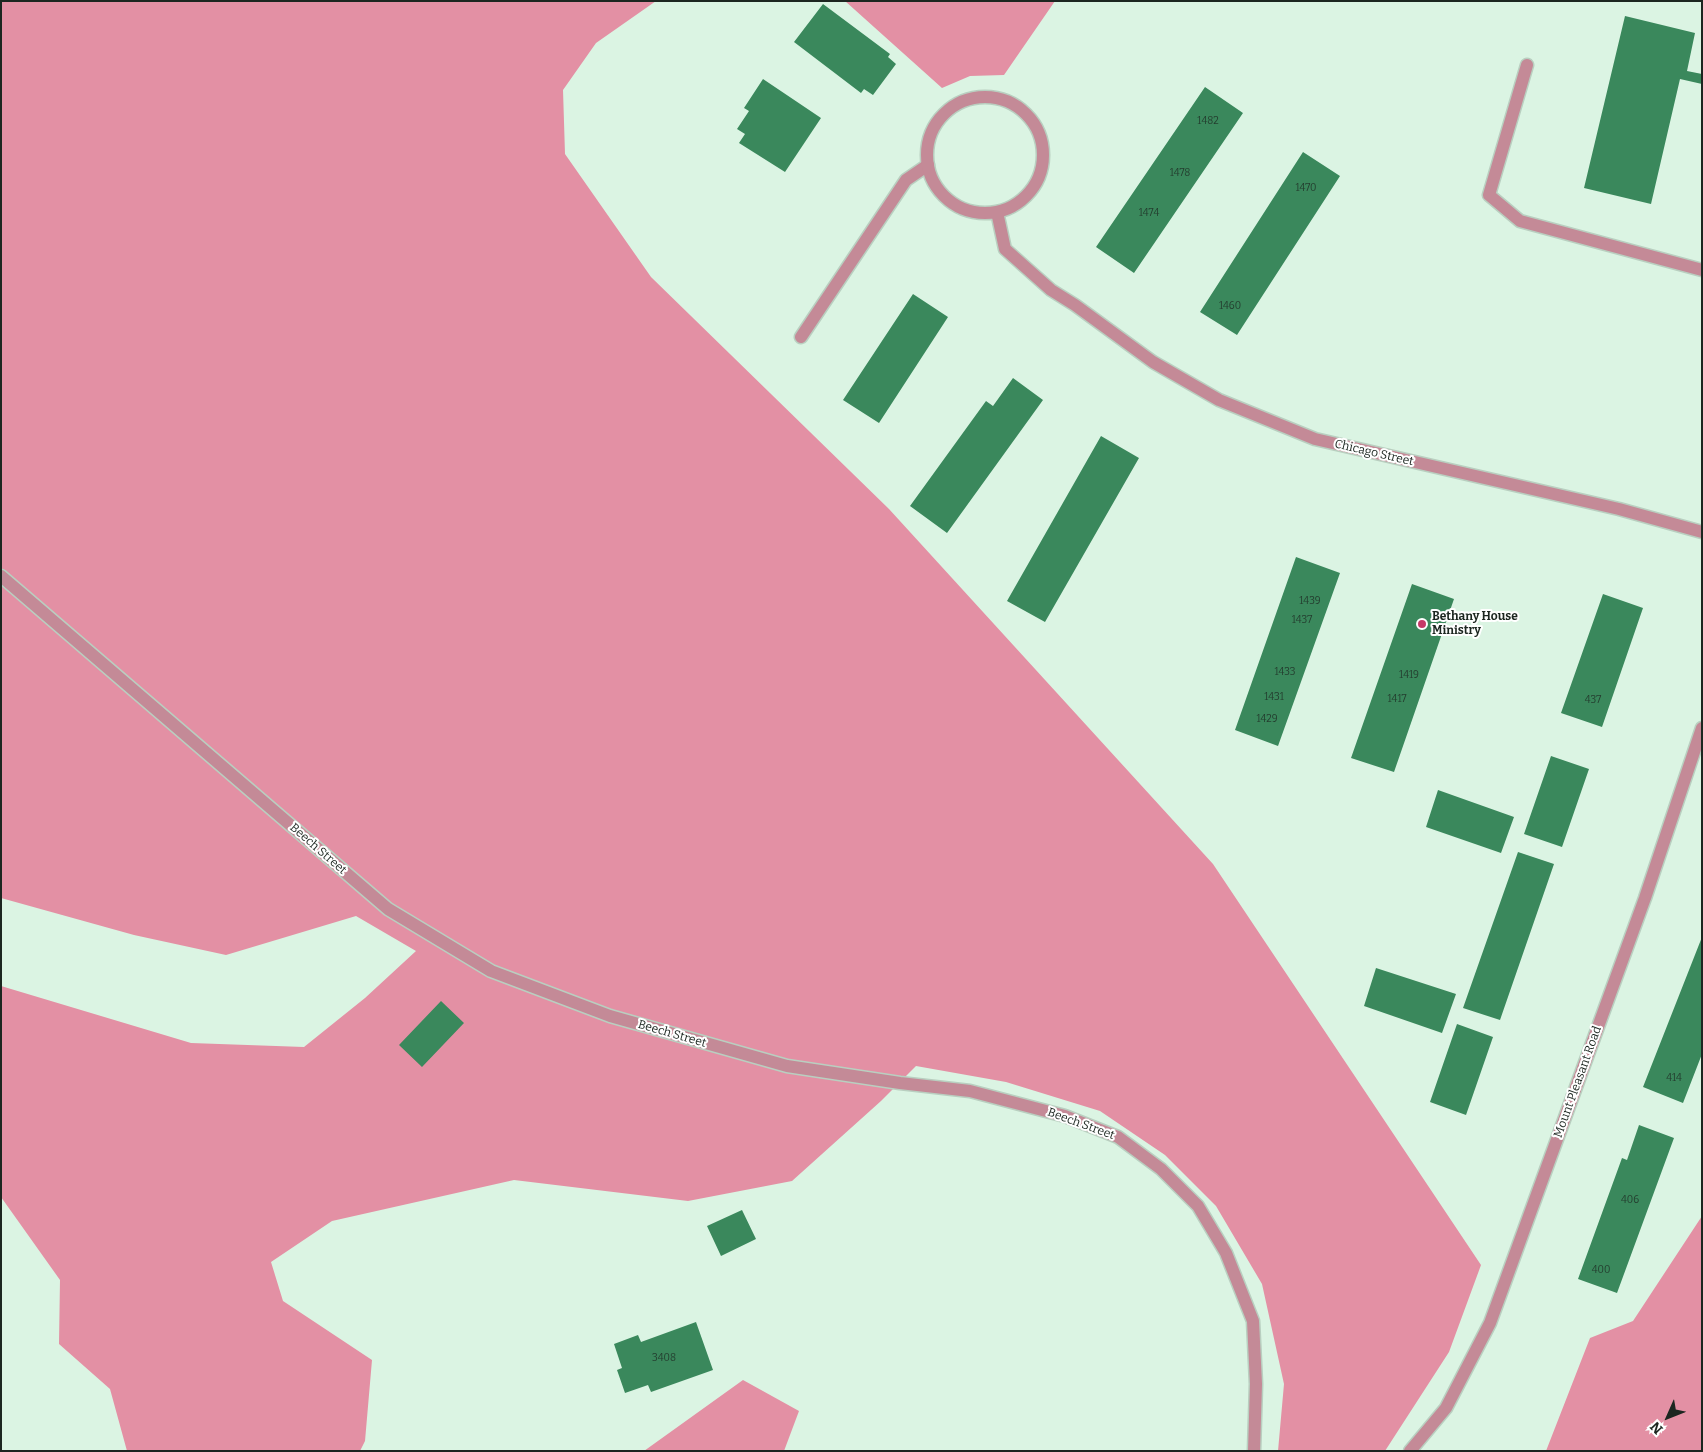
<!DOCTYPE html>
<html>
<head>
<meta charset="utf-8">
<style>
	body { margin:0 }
	#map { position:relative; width:1703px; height:1452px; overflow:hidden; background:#dbf4e3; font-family:Bitter,serif }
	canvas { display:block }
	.frame { position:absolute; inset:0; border:2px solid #1c2620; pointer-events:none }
	.north { position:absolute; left:1643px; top:1392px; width:50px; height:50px; -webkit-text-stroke:4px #fff; paint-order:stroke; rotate:226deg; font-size:14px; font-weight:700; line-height:20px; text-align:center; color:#1c2620 }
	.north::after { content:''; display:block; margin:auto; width:18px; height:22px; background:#1c2620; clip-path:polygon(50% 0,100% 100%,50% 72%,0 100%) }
</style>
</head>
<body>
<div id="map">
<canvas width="1703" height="1452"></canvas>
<div class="frame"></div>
<div class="north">N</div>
</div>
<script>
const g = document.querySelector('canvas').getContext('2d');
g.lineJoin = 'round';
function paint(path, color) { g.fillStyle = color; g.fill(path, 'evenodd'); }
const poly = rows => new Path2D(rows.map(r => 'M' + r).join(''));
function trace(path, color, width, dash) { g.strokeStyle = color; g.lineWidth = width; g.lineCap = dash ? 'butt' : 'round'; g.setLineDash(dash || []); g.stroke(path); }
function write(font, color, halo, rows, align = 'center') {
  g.font = font + ' Bitter,serif'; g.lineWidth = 4; g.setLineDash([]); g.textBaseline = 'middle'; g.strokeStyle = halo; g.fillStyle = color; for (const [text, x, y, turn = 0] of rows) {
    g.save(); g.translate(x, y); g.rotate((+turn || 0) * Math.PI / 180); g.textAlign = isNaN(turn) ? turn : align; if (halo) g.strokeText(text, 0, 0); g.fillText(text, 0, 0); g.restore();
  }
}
paint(poly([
	[1,1,656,1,596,43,563,90,565,154,651,277,889,509,1213,864,1481,1265,1449,1352,1385,1451,1278,1451,1284,1384,1262,1284,1216,1206,1165,1155,1100,1111,1006,1082,916,1066,881,1101,792,1181,688,1201,514,1180,332,1221,271,1262,283,1301,372,1360,365,1441,360,1451,127,1451,110,1389,59,1344,60,1280,1,1197,1,986,191,1043,304,1047,365,998,416,951,356,916,226,955,134,935,1,898],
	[845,1,1055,1,1004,75,970,76,942,88],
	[1702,1216,1702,1451,1546,1451,1590,1338,1633,1321],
	[743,1380,799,1411,784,1451,644,1451]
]), '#e390a4');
paint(poly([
	[823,4,890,54,888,57,896,64,873,95,864,89,861,93,794,42],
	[1625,16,1695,33,1687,71,1702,74,1702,84,1680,79,1651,204,1584,188],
	[763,79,821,118,785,172,739,143,745,134,737,129,749,111,744,108],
	[1205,87,1243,113,1134,273,1096,247],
	[1303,152,1340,176,1237,335,1200,312],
	[913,294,948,317,879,423,843,400],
	[1013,378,1043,400,947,533,910,506,986,401,993,406],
	[1101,436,1139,458,1045,622,1007,601],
	[1296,557,1340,573,1278,746,1235,730],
	[1412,584,1454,599,1394,772,1351,758],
	[1603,594,1643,608,1602,727,1561,713],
	[1551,756,1589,769,1562,847,1524,834],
	[1438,790,1514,817,1501,853,1426,827],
	[1518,852,1554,864,1500,1020,1463,1008],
	[1702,937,1702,1054,1683,1103,1643,1087],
	[1376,968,1456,994,1442,1033,1364,1006],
	[441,1001,464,1023,422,1067,399,1045],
	[1457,1024,1493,1037,1466,1115,1430,1102],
	[1639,1125,1674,1138,1617,1293,1578,1279,1622,1158,1627,1160],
	[742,1210,756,1239,721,1256,707,1226],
	[696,1322,713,1370,651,1392,648,1385,625,1393,617,1370,622,1368,614,1344,638,1335,641,1342]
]), '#3a885c');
const service = poly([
	[1527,65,1489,195,1520,221,1702,270],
	[801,337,906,180,928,165]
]);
const minor = poly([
	'927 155a58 58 0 1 1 116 0a58 58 0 1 1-116 0Z',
	[997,212,1005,249,1051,290,1075,305,1153,362,1219,400,1315,439,1619,509,1702,532],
	[1410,1451,1446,1408,1490,1323,1645,898,1702,728]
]);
const tertiary = poly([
	[1,576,388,909,491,971,610,1016,787,1066,900,1083,970,1091,1065,1116,1118,1137,1161,1169,1198,1206,1226,1253,1253,1321,1256,1384,1254,1451]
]);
trace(service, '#b9cfc0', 15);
trace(minor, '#b9cfc0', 15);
trace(tertiary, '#b9cfc0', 15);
trace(service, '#c48a97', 12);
trace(minor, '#c48a97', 12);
trace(tertiary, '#c48a97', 12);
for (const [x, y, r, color] of [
	[1422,624,5,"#c63968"]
]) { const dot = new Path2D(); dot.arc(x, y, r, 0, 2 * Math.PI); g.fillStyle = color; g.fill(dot); trace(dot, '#fff', 2); }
write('10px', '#243e2f', null, [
	["1482",1208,121],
	["1478",1180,173],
	["1470",1306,188],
	["1474",1149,213],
	["1460",1230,306],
	["1439",1310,601],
	["1437",1302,620],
	["1433",1285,672],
	["1419",1409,675],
	["1431",1274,697],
	["1417",1397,699],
	["437",1593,700],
	["1429",1267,719],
	["414",1674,1078],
	["406",1630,1200],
	["400",1601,1270],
	["3408",664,1358]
]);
write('12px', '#1c2620', '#fff', [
	["Chicago Street",1374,453,13],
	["Beech Street",318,849,41],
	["Beech Street",672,1034,16],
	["Mount Pleasant Road",1578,1082,-70],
	["Beech Street",1081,1124,20]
]);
write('bold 12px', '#1c2620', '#fff', [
	["Bethany House",1432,617],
	["Ministry",1432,631]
], 'left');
</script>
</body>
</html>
